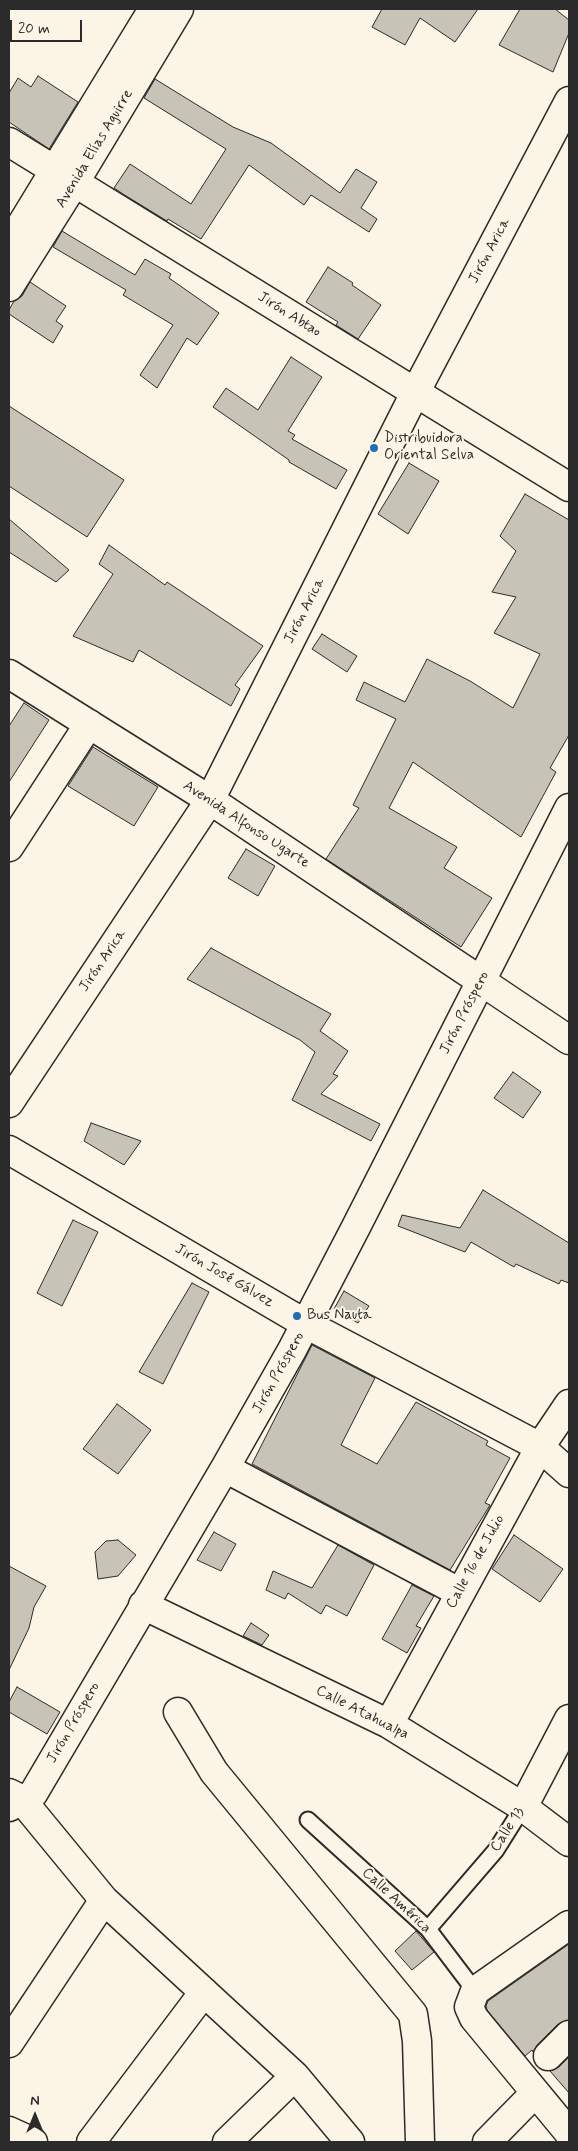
<!DOCTYPE html>
<html>
<head>
<meta charset="utf-8">
<style>
	body { margin:0 }
	#map { position:relative; width:578px; height:2151px; overflow:hidden; background:#fcf5e5; font-family:Mynerve,sans-serif }
	canvas { display:block }
	.frame { position:absolute; inset:0; border:10px solid #2b2b2b; pointer-events:none }
	.north { position:absolute; left:10px; top:2091px; width:50px; height:50px; -webkit-text-stroke:4px #fcf5e5; paint-order:stroke; rotate:0deg; font-size:14px; font-weight:700; line-height:20px; text-align:center; color:#2b2b2b }
	.north::after { content:''; display:block; margin:auto; width:18px; height:22px; background:#2b2b2b; clip-path:polygon(50% 0,100% 100%,50% 72%,0 100%) }
	.scale { position:absolute; left:10px; top:20px; width:72px; height:22px; box-sizing:border-box; border:2px solid #2b2b2b; border-top:0; padding-left:6px; font-size:15px; line-height:18px; white-space:nowrap; color:#2b2b2b; -webkit-text-stroke:4px #fcf5e5; paint-order:stroke }
</style>
</head>
<body>
<div id="map">
<canvas width="578" height="2151"></canvas>
<div class="frame"></div>
<div class="north">N</div>
<div class="scale">20 m</div>
</div>
<script>
const g = document.querySelector('canvas').getContext('2d');
g.lineJoin = 'round';
function paint(path, color) { g.fillStyle = color; g.fill(path, 'evenodd'); }
const poly = rows => new Path2D(rows.map(r => 'M' + r).join(''));
function trace(path, color, width, dash) { g.strokeStyle = color; g.lineWidth = width; g.lineCap = dash ? 'butt' : 'round'; g.setLineDash(dash || []); g.stroke(path); }
function write(font, color, halo, rows, align = 'center') {
  g.font = font + ' Mynerve,sans-serif'; g.lineWidth = 4; g.setLineDash([]); g.textBaseline = 'middle'; g.strokeStyle = halo; g.fillStyle = color; for (const [text, x, y, turn = 0] of rows) {
    g.save(); g.translate(x, y); g.rotate((+turn || 0) * Math.PI / 180); g.textAlign = isNaN(turn) ? turn : align; if (halo) g.strokeText(text, 0, 0); g.fillText(text, 0, 0); g.restore();
  }
}
const building = poly([
	[382,9,478,9,455,42,420,18,405,45,372,27,382,9],
	[520,9,555,9,569,20,569,33,553,72,499,45,520,9],
	[38,76,78,102,49,149,9,122,9,93,18,78,31,87,38,76],
	[155,79,233,127,271,143,340,193,356,169,377,182,361,208,377,219,369,232,311,195,304,205,249,165,201,239,168,219,167,221,123,194,114,188,130,164,191,204,226,149,144,98,155,79],
	[62,231,135,275,145,259,171,274,169,278,219,313,197,345,187,338,157,388,140,375,173,325,123,295,126,290,53,247,62,231],
	[328,267,353,283,352,285,381,305,358,339,336,325,338,322,306,302,328,267],
	[30,282,66,306,56,321,63,326,53,343,9,314,9,310,14,301,22,296,30,282],
	[291,357,322,377,288,431,295,435,292,439,347,470,336,489,289,462,289,460,213,407,226,388,258,410,291,357],
	[9,406,124,480,87,537,9,486,9,406],
	[409,463,439,481,408,534,378,514,409,463],
	[525,494,569,520,569,735,550,768,556,772,521,837,413,762,389,808,457,847,444,868,492,898,461,947,326,859,359,808,353,805,396,719,356,700,364,682,405,702,427,659,470,681,513,708,540,654,494,633,516,597,492,592,516,551,500,536,525,494],
	[9,519,69,570,56,582,9,552,9,519],
	[109,545,165,585,167,582,263,646,235,685,240,689,231,706,139,650,133,662,73,636,113,574,99,564,109,545],
	[322,634,357,656,347,672,312,649,322,634],
	[24,703,49,720,9,782,9,726,24,703],
	[93,747,158,787,134,826,68,786,93,747],
	[246,849,275,866,258,896,228,878,246,849],
	[211,948,331,1014,320,1031,348,1051,333,1074,338,1076,321,1094,380,1124,371,1141,292,1100,315,1052,300,1040,187,979,211,948],
	[513,1072,541,1092,523,1118,494,1098,513,1072],
	[91,1123,141,1141,124,1165,84,1141,91,1123],
	[483,1190,569,1243,569,1283,561,1280,559,1284,516,1264,514,1267,471,1242,465,1252,398,1226,402,1215,460,1228,483,1190],
	[73,1220,98,1232,62,1306,37,1293,73,1220],
	[192,1283,209,1292,163,1384,139,1372,192,1283],
	[344,1291,369,1306,358,1323,334,1309,344,1291],
	[312,1345,375,1378,341,1445,377,1464,416,1402,488,1441,486,1445,510,1458,485,1503,490,1505,450,1570,252,1464,312,1345],
	[117,1404,151,1430,118,1474,83,1449,117,1404],
	[214,1532,236,1544,221,1571,197,1560,214,1532],
	[514,1535,563,1569,540,1602,492,1569,514,1535],
	[118,1540,136,1555,118,1576,98,1579,95,1552,106,1541,118,1540],
	[338,1545,374,1565,347,1616,326,1605,321,1614,288,1593,285,1599,266,1590,273,1571,312,1588,338,1545],
	[9,1566,46,1586,34,1607,29,1628,9,1670,9,1566],
	[412,1585,434,1596,416,1626,421,1628,407,1653,382,1639,412,1585],
	[251,1623,269,1635,262,1645,243,1636,251,1623],
	[17,1687,60,1712,47,1734,9,1712,9,1702,17,1687],
	[416,1931,434,1952,412,1970,395,1951,416,1931],
	[569,1944,569,2020,558,2024,537,2045,533,2052,532,2050,525,2056,487,2010,486,2006,488,2001,569,1944],
	[569,2057,569,2093,550,2071,559,2067,569,2057]
]);
paint(building, '#c8c3b7');
trace(building, '#2b2b2b', 1);
const lane = poly([
	[308,1820,428,1929,475,1991],
	[428,1929,496,1850,523,1807]
]);
const street = poly([
	[9,142,569,487],
	[9,245,153,9],
	[9,287,75,182,179,9],
	[9,847,89,724],
	[481,981,569,1040],
	[9,1103,210,800,415,393,569,101],
	[9,1150,306,1324,540,1447,569,1473],
	[225,1468,459,1592],
	[143,1605,389,1724,523,1807,569,1842],
	[178,1712,214,1772,413,2014,417,2041,420,2142],
	[389,1724,540,1447,569,1404],
	[9,1793,21,1799,104,1900,295,2076,350,2142],
	[9,1807,33,1794,225,1468,292,1350,356,1227,569,808],
	[523,1807,569,1719],
	[569,1925,475,1991,469,2007,474,2018,569,2133],
	[9,2043,104,1900],
	[548,2056,569,2035],
	[9,2131,33,2142],
	[91,2142,204,1992],
	[227,2142,295,2076],
	[487,2142,535,2093]
]);
const secondary = poly([
	[9,674,210,800,481,981]
]);
trace(lane, '#2b2b2b', 19);
trace(street, '#2b2b2b', 31);
trace(secondary, '#2b2b2b', 31);
trace(lane, '#fcf5e5', 15);
trace(street, '#fcf5e5', 28);
trace(secondary, '#fcf5e5', 28);
for (const [x, y, r, color] of [
	[374,448,5,"#1f6fb2"],
	[297,1316,5,"#1f6fb2"]
]) { const dot = new Path2D(); dot.arc(x, y, r, 0, 2 * Math.PI); g.fillStyle = color; g.fill(dot); trace(dot, '#fcf5e5', 2); }
write('15px', '#2b2b2b', '#fcf5e5', [
	["Avenida Elías Aguirre",95,149,-59],
	["Jirón Arica",490,251,-62],
	["Jirón Abtao",289,315,32],
	["Jirón Arica",305,611,-63],
	["Avenida Alfonso Ugarte",246,825,33],
	["Jirón Arica",103,961,-56],
	["Jirón Próspero",465,1013,-63],
	["Jirón José Gálvez",224,1276,30],
	["Jirón Próspero",279,1373,-61],
	["Calle 16 de Julio",476,1562,-61],
	["Calle Atahualpa",362,1713,27],
	["Jirón Próspero",74,1723,-60],
	["Calle 13",508,1830,-57],
	["Calle América",396,1901,43]
]);
write('15px', '#2b2b2b', '#fcf5e5', [
	["Distribuidora",384,439],
	["Oriental Selva",384,456],
	["Bus Nauta",307,1316]
], 'left');
</script>
</body>
</html>
